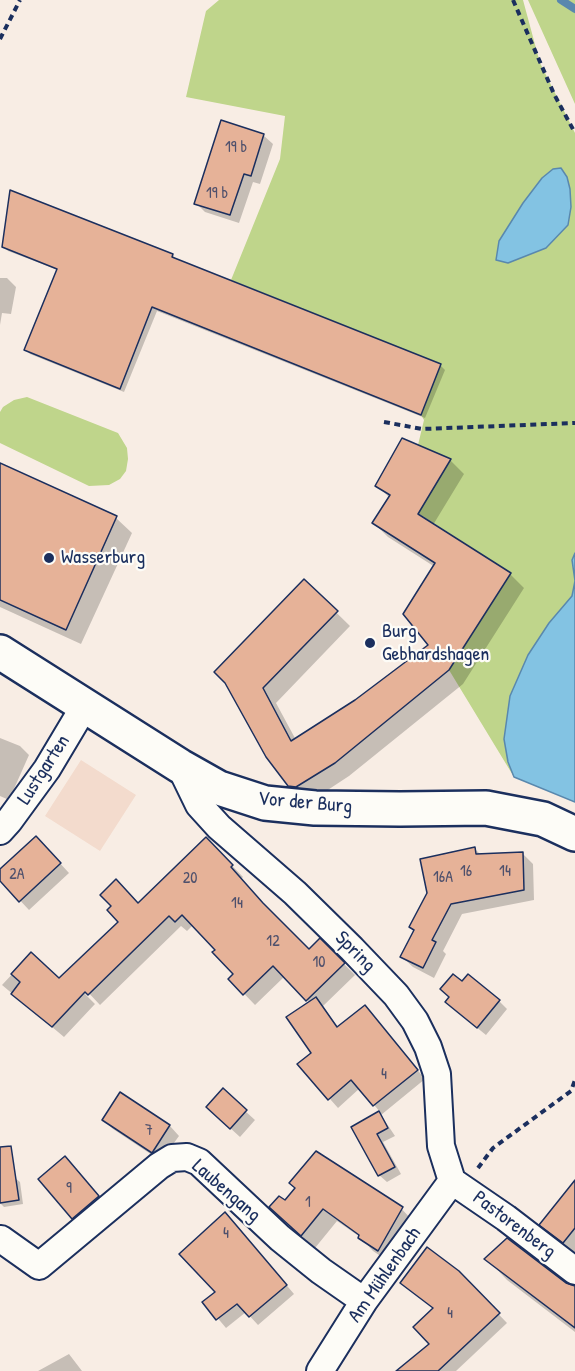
<!DOCTYPE html>
<html>
<head>
<meta charset="utf-8">
<style>
	body { margin:0 }
	canvas { display:block; background:#f8ede4 }
</style>
</head>
<body>
<canvas width="575" height="1371"></canvas>
<script>
const g = document.querySelector('canvas').getContext('2d');
g.lineJoin = 'round';
function paint(path, color) { g.fillStyle = color; g.fill(path, 'evenodd'); }
const poly = rows => new Path2D(rows.map(r => 'M' + r).join(''));
function trace(path, color, width, dash) { g.strokeStyle = color; g.lineWidth = width; g.lineCap = dash ? 'butt' : 'round'; g.setLineDash(dash || []); g.stroke(path); }
function write(font, color, halo, rows, align = 'center') {
  g.font = font + ' "Patrick Hand",sans-serif'; g.lineWidth = 4.5; g.setLineDash([]); g.textBaseline = 'middle'; g.strokeStyle = halo; g.fillStyle = color; for (const [text, x, y, turn = 0] of rows) {
    g.save(); g.translate(x, y); g.rotate((+turn || 0) * Math.PI / 180); g.textAlign = isNaN(turn) ? turn : align; if (halo) g.strokeText(text, 0, 0); g.fillText(text, 0, 0); g.restore();
  }
}
paint(poly([
	[81,760,136,795,100,851,45,816]
]), '#f3dbcd');
paint(poly([
	[219,0,523,0,540,63,575,133,575,801,514,777,449,670,511,573,418,513,451,459,418,445,424,420,421,415,441,364,231,280,280,159,285,116,186,97,206,11],
	[528,0,575,0,575,104],
	[27,397,118,433,127,448,128,459,126,471,120,479,109,485,89,486,0,443,0,412,3,407,14,400]
]), '#bfd58b');
const water = poly([
	[561,168,567,177,570,189,571,207,568,225,546,248,508,263,496,260,499,241,523,203,542,178,553,169,561,168],
	[575,553,575,802,514,777,508,762,504,739,510,696,528,655,549,623,572,596,575,581,572,560,575,553]
]);
paint(water, '#83c3e3');
trace(water, '#5988ae', 1.5);
paint(poly([
	[263,135,273,144,260,184,253,182,239,223,205,212,196,203],
	[3,246,173,255,176,260,441,366,445,370,425,418,157,311,124,392,30,354,26,350,58,270,8,251],
	[0,278,7,278,16,287,11,314,2,313,0,325],
	[403,440,450,460,464,474,433,525,510,574,524,588,463,684,349,776,311,801,304,800,289,786,227,683,304,581,350,626,276,703,296,740,356,702,431,645,435,567,388,537,374,523,390,498,377,486],
	[0,465,116,518,132,533,81,644,0,607],
	[0,738,20,746,29,755,9,800,0,796],
	[206,839,243,877,241,879,274,916,309,951,320,940,355,975,323,1006,338,1028,365,1007,425,1079,381,1115,395,1136,383,1142,401,1174,387,1182,379,1175,353,1127,380,1112,360,1088,338,1108,299,1064,313,1053,310,1003,285,976,255,1005,230,979,236,974,217,950,193,925,187,931,181,926,100,1005,84,988,82,991,95,1004,64,1037,2,985,31,954,59,980],
	[45,847,69,873,29,910,0,879,0,871],
	[475,849,481,855,522,853,533,864,534,900,462,914,443,951,446,954,434,978,413,967,402,957,415,931,411,927],
	[462,983,499,1001,507,1009,486,1035,455,1010],
	[223,1091,255,1120,240,1137,217,1116],
	[120,1095,170,1126,179,1136,161,1161,113,1129,104,1120],
	[74,1167,107,1206,82,1227,73,1218],
	[15,1178,20,1182,23,1204,4,1207,0,1203,0,1180],
	[575,1186,575,1254,541,1224],
	[286,1202,399,1206,412,1220,391,1263,373,1251,360,1237,337,1221,315,1248,284,1220],
	[233,1222,294,1294,258,1325,246,1312,226,1328,205,1303,217,1293],
	[487,1259,575,1287,575,1332,507,1280],
	[458,1272,507,1323,456,1371,397,1371,432,1345,434,1309,402,1283],
	[69,1354,82,1371,38,1371]
]), '#0003');
trace(poly([
	[561,0,575,9]
]), '#5988ae', 8);
const building = poly([
	[221,120,264,134,251,176,244,174,230,215,194,204,221,120],
	[10,190,173,254,172,257,441,364,421,415,152,307,120,389,24,350,57,269,2,247,10,190],
	[402,438,451,459,418,514,511,573,449,670,335,763,296,787,288,786,266,757,225,683,214,672,304,579,338,611,263,688,291,741,355,700,428,645,403,614,435,563,372,523,390,495,375,486,402,438],
	[0,463,117,516,66,630,0,600,0,463],
	[36,836,61,863,19,902,0,881,0,869,36,836],
	[206,837,233,865,231,867,263,903,309,949,320,938,345,963,306,1001,273,966,243,995,228,979,233,974,212,952,215,950,182,915,175,922,169,916,88,995,85,992,52,1027,11,994,20,982,11,974,31,952,59,978,118,922,107,910,111,906,100,895,116,879,138,903,206,837],
	[475,847,476,854,523,852,524,890,451,904,432,940,436,942,423,968,400,957,414,930,409,927,427,893,420,859,475,847],
	[453,974,462,981,468,974,500,1000,477,1028,445,1002,449,997,440,989,453,974],
	[316,997,337,1027,365,1005,418,1070,373,1106,351,1080,328,1100,297,1064,311,1053,286,1017,316,997],
	[223,1088,247,1110,230,1129,206,1107,223,1088],
	[120,1092,170,1125,152,1153,102,1120,120,1092],
	[379,1111,388,1128,377,1134,395,1167,378,1176,351,1127,379,1111],
	[11,1146,19,1200,0,1203,0,1147,11,1146],
	[316,1151,403,1207,378,1251,358,1238,359,1235,323,1209,301,1236,269,1207,279,1196,285,1200,295,1188,289,1183,316,1151],
	[65,1156,99,1196,72,1219,38,1179,65,1156],
	[575,1180,575,1228,563,1243,539,1225,575,1180],
	[225,1212,287,1285,249,1317,237,1304,216,1320,202,1302,215,1292,179,1254,225,1212],
	[507,1238,566,1283,575,1286,575,1328,484,1259,507,1238],
	[427,1247,459,1271,500,1313,438,1371,396,1371,429,1344,413,1327,433,1308,400,1283,427,1247]
]);
paint(building, '#e6b298');
trace(building, '#1b2f5e', 1.5);
const street = poly([
	[180,766,199,805,219,827,295,893,352,949,396,995,415,1021,428,1047,437,1074,441,1146,452,1181],
	[0,831,9,821,47,769,84,707],
	[452,1181,506,1218,575,1271],
	[1,1239,39,1266,159,1166,172,1158,187,1157,199,1162,280,1238,321,1271,364,1301],
	[320,1371,364,1301,452,1181]
]);
const secondary = poly([
	[0,652,180,766,219,788,265,803,315,808,400,809,486,808,543,819,575,834]
]);
trace(street, '#1b2f5e', 30);
trace(secondary, '#1b2f5e', 38);
trace(poly([
	[513,0,554,94,575,133],
	[0,39,20,0],
	[384,422,422,429,575,423],
	[478,1168,493,1148,571,1091,575,1080]
]), '#1b2f5e', 4, [6, 4.5]);
trace(street, '#fdfcf7', 26);
trace(secondary, '#fdfcf7', 33);
for (const [x, y, r, color] of [
	[49,558,6,"#1b2f5e"],
	[370,643,6,"#1b2f5e"]
]) { const dot = new Path2D(); dot.arc(x, y, r, 0, 2 * Math.PI); g.fillStyle = color; g.fill(dot); trace(dot, '#fdfcf7', 2); }
write('16px', '#4e506c', null, [
	["19 b",236,148],
	["19 b",217,194],
	["16",466,872],
	["14",505,872],
	["2A",17,875],
	["16A",443,878],
	["20",190,879],
	["14",237,904],
	["12",273,942],
	["10",319,963],
	["4",384,1075],
	["7",149,1131],
	["9",69,1189],
	["1",308,1203],
	["4",226,1234],
	["4",450,1314]
]);
write('20px', '#1b2f5e', '#fdfcf7', [
	["Wasserburg",61,558],
	["Burg",382,632],
	["Gebhardshagen",382,655]
], 'left');
write('20px', '#1b2f5e', '#fdfcf7', [
	["Lustgarten",44,770,-57],
	["Vor der Burg",305,803,5],
	["Spring",355,952,45],
	["Laubengang",226,1191,41],
	["Pastorenberg",514,1225,37],
	["Am Mühlenbach",385,1275,-55]
]);
</script>
</body>
</html>
